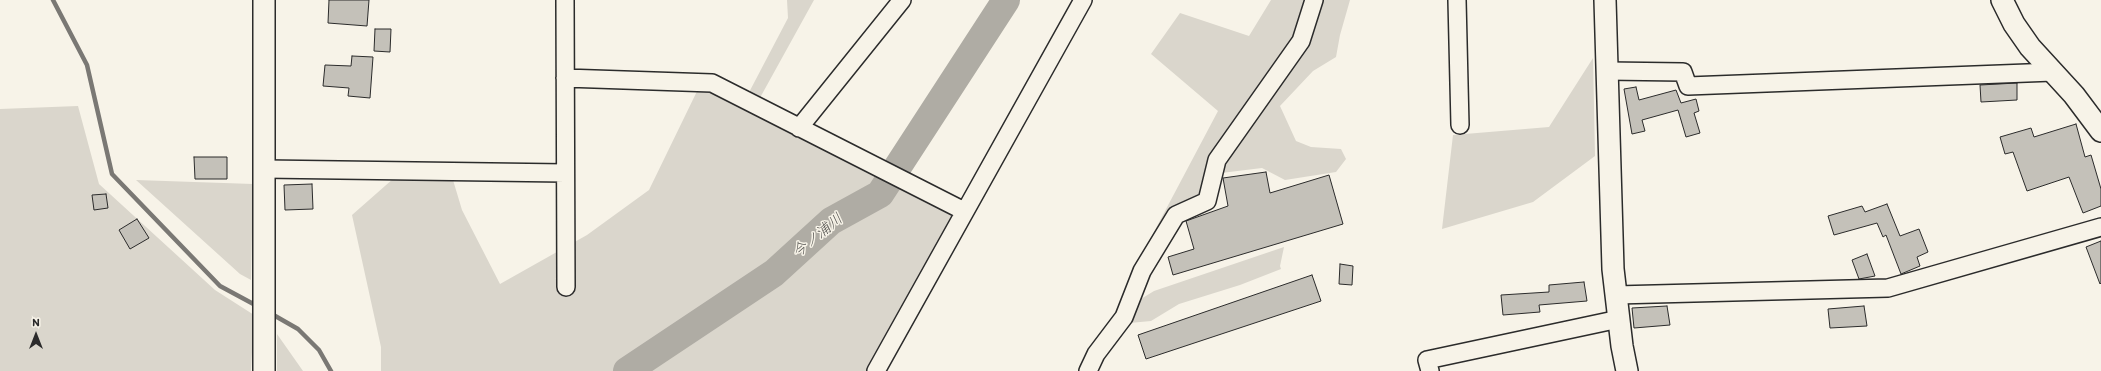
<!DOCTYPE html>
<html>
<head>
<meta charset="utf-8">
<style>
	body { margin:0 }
	#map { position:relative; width:2101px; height:371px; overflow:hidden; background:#f7f3e8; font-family:Itim,sans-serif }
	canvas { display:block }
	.north { position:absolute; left:16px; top:315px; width:40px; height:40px; -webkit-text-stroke:3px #f7f3e8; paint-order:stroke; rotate:0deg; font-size:11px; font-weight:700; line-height:16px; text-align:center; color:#2b2b2b }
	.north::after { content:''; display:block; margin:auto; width:14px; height:18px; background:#2b2b2b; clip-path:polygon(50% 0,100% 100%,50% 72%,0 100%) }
</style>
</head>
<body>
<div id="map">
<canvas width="2101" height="371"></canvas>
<div class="north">N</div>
</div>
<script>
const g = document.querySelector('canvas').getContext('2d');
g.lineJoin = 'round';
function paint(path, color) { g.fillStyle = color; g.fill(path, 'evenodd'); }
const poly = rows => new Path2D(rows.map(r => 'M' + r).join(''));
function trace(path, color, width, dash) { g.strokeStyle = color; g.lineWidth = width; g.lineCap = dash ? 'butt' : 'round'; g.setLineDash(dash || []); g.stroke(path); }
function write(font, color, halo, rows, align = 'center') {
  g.font = font + ' Itim,"Klee One",sans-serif'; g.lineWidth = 3; g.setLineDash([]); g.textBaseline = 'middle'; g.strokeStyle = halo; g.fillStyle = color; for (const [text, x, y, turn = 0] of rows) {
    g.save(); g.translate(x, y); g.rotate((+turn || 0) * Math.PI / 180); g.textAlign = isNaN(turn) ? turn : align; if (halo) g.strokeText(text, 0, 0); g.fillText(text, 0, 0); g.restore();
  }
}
paint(poly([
	[787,0,814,0,756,105,745,100,788,18],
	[1271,0,1350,0,1340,35,1336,57,1313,71,1280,106,1296,141,1311,147,1341,149,1346,159,1336,172,1285,180,1262,168,1213,174,1199,199,1138,262,1218,111,1151,54,1180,13,1249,36],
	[1593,58,1595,156,1533,202,1442,229,1453,135,1549,127],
	[701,83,964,211,876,371,381,371,381,347,352,215,402,171,453,180,462,210,500,284,587,235,649,190],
	[78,106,99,184,215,290,254,315,251,371,0,371,0,109],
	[136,180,253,184,251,280,240,274],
	[1284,247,1280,266,1281,269,1240,285,1179,304,1151,321,1119,324,1128,307,1154,291],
	[277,334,303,371,277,371]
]), '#dad6cc');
trace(poly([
	[53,0,87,65,112,174,220,286,259,307],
	[270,313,298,329,319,350,331,371]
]), '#7a7874', 4.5);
trace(poly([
	[627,371,774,273,831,221,880,194,1006,0]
]), '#afaca4', 28);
const building = poly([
	[329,0,369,0,367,26,328,23,329,0],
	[375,29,391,29,390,52,374,51,375,29],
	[352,56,373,57,370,98,348,96,349,88,323,86,325,65,351,66,352,56],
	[2017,83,2017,100,1981,102,1980,85,2017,83],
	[1636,87,1639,100,1676,90,1681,103,1696,99,1699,111,1694,113,1700,133,1686,137,1678,110,1642,120,1645,131,1632,134,1624,89,1636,87],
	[2076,124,2085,157,2091,155,2101,189,2101,206,2083,213,2069,177,2027,191,2013,152,2005,154,2000,137,2031,128,2034,137,2076,124],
	[194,157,227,157,227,179,195,179,194,157],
	[1266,172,1270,193,1329,175,1343,224,1173,275,1168,257,1194,249,1186,221,1228,206,1223,178,1266,172],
	[312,184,313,209,285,210,284,185,312,184],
	[106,194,108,208,94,210,92,195,106,194],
	[1887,204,1900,236,1919,229,1928,252,1917,257,1920,266,1901,274,1886,235,1883,237,1877,223,1834,235,1828,216,1862,206,1865,212,1887,204],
	[137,219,149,238,130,249,119,230,137,219],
	[2101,241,2101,283,2100,284,2086,247,2101,241],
	[1867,254,1875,276,1859,279,1852,260,1867,254],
	[1340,264,1353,266,1352,285,1339,284,1340,264],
	[1312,275,1321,301,1146,359,1138,335,1312,275],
	[1584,282,1587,301,1539,305,1540,312,1503,315,1501,295,1549,292,1549,285,1584,282],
	[1667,306,1670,325,1634,328,1632,308,1667,306],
	[1864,306,1867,326,1830,328,1828,309,1864,306]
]);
paint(building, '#c4c1b9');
trace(building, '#2b2b2b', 1);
const minor = poly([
	[565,0,566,287],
	[1457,0,1460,125],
	[1607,71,1683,72,1688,86,2053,72],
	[565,78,712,83,964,211],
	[799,128,902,0],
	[264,169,565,173],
	[1616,295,1888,288,2101,227],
	[876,371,1083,0],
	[1088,371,1096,354,1124,317,1142,271,1176,215,1207,201,1217,160,1301,41,1314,0],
	[1430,371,1427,360,1619,319]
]);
const tertiary = poly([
	[264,0,264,371],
	[1605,0,1613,269,1622,346,1627,371],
	[2002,0,2014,24,2030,47,2074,95,2101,131]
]);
trace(minor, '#2b2b2b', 20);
trace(tertiary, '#2b2b2b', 24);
trace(minor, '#f7f3e8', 17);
trace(tertiary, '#f7f3e8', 21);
write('italic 15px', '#53524f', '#f7f3e8', [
	["今ノ浦川",818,236,-39]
]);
</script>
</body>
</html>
